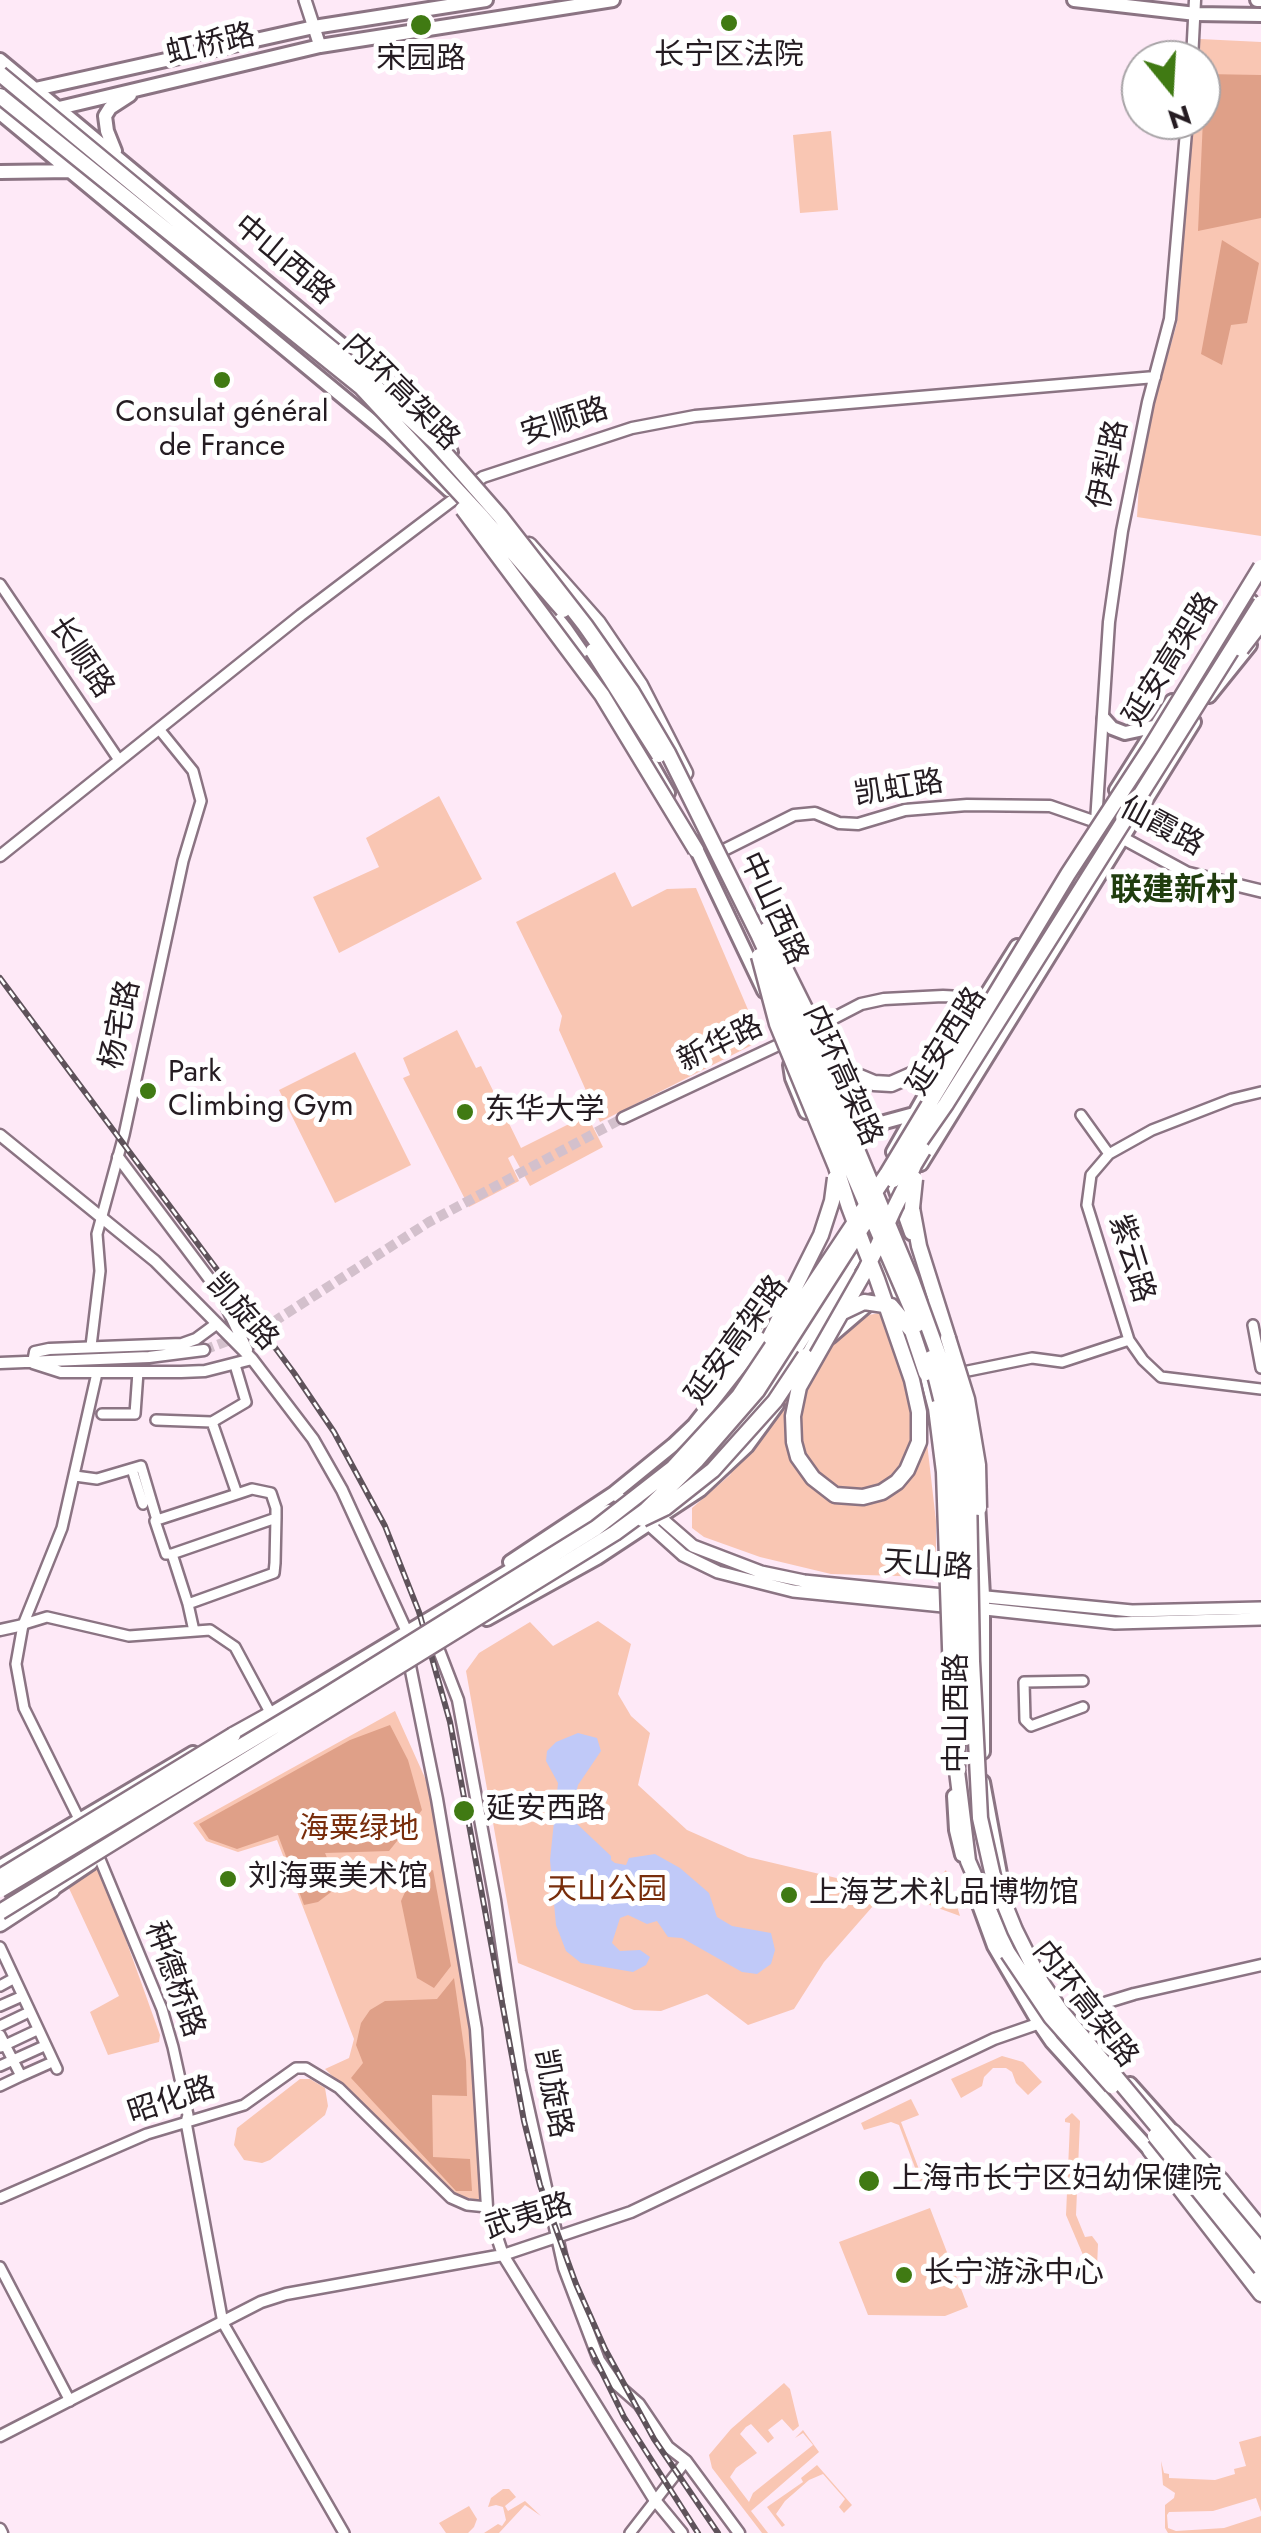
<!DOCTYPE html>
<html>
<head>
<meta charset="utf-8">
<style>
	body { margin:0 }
	#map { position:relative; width:1261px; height:2533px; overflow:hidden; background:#fee9f7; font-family:Jost,sans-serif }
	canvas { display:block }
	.north { position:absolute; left:1121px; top:40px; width:100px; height:100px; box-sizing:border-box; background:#fff; border:2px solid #a8a4a7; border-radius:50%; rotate:162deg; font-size:28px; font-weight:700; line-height:40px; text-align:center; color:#251c22 }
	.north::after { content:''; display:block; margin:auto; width:35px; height:45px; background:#407a13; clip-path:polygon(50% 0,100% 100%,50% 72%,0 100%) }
</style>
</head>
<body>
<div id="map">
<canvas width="1261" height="2533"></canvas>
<div class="north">N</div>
</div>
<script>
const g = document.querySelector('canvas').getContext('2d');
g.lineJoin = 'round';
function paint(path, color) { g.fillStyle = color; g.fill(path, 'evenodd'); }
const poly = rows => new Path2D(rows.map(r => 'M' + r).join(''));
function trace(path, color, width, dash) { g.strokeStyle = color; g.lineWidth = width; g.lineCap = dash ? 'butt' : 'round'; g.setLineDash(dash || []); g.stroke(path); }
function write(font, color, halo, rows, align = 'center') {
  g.font = font + ' Jost,"Noto Sans SC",sans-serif'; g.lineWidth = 10; g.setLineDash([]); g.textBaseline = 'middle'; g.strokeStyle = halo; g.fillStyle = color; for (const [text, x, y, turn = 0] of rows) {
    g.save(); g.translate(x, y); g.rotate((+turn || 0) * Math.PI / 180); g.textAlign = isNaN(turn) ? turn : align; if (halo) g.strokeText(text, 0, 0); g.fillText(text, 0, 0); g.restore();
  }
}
paint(poly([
	[1200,39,1261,42,1261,536,1137,517,1141,450,1177,323,1193,120,1201,120],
	[831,131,838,210,800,213,793,135],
	[439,796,482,879,339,953,313,897,379,867,366,838],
	[615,872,632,907,667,889,696,888,758,1033,756,1043,600,1122,559,1030,562,1016,516,922],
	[457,1030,476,1068,481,1066,521,1148,587,1115,603,1147,530,1186,513,1155,508,1158,519,1181,469,1207,403,1078,410,1075,403,1058],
	[355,1052,411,1165,335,1203,279,1090],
	[880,1313,894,1340,926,1434,936,1521,936,1571,931,1577,831,1574,760,1557,704,1537,692,1528,692,1508,730,1475,780,1386,846,1319],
	[598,1621,631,1644,618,1694,631,1716,650,1733,638,1785,687,1830,748,1857,887,1890,824,1962,794,2009,748,2025,707,1994,661,2011,634,2010,518,1963,466,1671,479,1653,530,1622,553,1646],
	[395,1711,434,1798,475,2029,483,2201,455,2195,325,2069,349,2058,354,2039,277,1840,238,1852,206,1841,193,1823],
	[98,1862,160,2035,159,2042,108,2055,90,2012,119,1996,67,1884],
	[946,1870,960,1916,902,1895,904,1892,925,1899,940,1898,945,1894,942,1874],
	[1002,2056,1023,2062,1042,2082,1028,2095,1016,2083,1012,2072,1006,2068,993,2068,984,2077,982,2086,961,2098,951,2079],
	[300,2079,310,2079,325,2088,328,2106,325,2115,270,2160,262,2163,244,2160,234,2145,237,2128],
	[911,2099,919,2115,901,2122,923,2180,920,2181,899,2125,891,2122,864,2130,861,2123],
	[1072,2113,1080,2121,1076,2215,1085,2237,1092,2236,1098,2244,1097,2267,1102,2275,1089,2269,1066,2215,1070,2123,1065,2122,1065,2119],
	[930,2208,968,2307,945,2316,868,2315,839,2242],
	[784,2383,790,2389,799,2426,793,2431,782,2419,768,2430,774,2438,768,2443,751,2424,746,2427,740,2434,757,2453,736,2468,730,2477,749,2502,753,2493,813,2445,803,2433,795,2438,803,2430,819,2452,751,2511,768,2533,762,2533,712,2468,709,2455,731,2429],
	[1261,2436,1261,2512,1256,2498,1213,2511,1169,2512,1167,2515,1168,2528,1176,2531,1224,2528,1261,2516,1261,2533,1168,2533,1165,2528,1165,2505,1174,2498,1175,2493,1163,2485,1161,2461,1164,2473,1169,2474,1169,2478,1215,2480,1235,2474,1234,2469,1246,2466,1239,2442],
	[817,2465,852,2505,844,2513,839,2507,845,2499,823,2474,809,2480,785,2501,776,2514,785,2525,782,2527,767,2507,803,2482,801,2478],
	[503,2489,509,2489,516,2497,505,2506,508,2511,525,2501,541,2516,525,2505,499,2533,484,2533,498,2524,502,2526,506,2520,503,2507,496,2505,488,2507,491,2498],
	[469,2506,477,2519,474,2527,468,2533,446,2533,439,2523]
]), '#f9c6b3');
paint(poly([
	[1205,74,1261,75,1261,218,1198,231],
	[1222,240,1259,263,1247,323,1231,325,1222,365,1201,354],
	[390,1725,408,1760,422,1810,389,1851,325,1853,339,1886,318,1902,304,1905,278,1835,237,1849,209,1839,199,1824,350,1740],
	[433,1870,451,1966,434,1988,417,1978,401,1901,411,1879],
	[454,1978,466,2061,467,2096,432,2095,433,2157,470,2159,472,2191,456,2191,351,2078,363,2063,356,2045,361,2023,370,2010,385,2001,437,1999]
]), '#dfa088');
paint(poly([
	[578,1733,597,1738,601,1751,578,1785,572,1809,576,1823,611,1856,611,1860,615,1863,626,1865,629,1858,655,1854,680,1868,709,1893,717,1917,732,1926,771,1933,775,1950,771,1964,757,1974,742,1972,682,1938,668,1937,657,1921,647,1924,628,1915,620,1918,612,1943,620,1951,640,1950,650,1957,646,1965,633,1972,581,1963,566,1951,556,1925,550,1860,558,1783,546,1761,547,1751,556,1742]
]), '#c0c9f8');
trace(poly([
	[204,1350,267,1326,429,1222,623,1118]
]), '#d3c0cc', 10, [10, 5]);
const minor = poly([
	[0,584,119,760],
	[1261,1092,1232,1099,1152,1130,1109,1154,1091,1175,1087,1205,1129,1340,1143,1360,1161,1377,1261,1389],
	[1081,1115,1109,1154],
	[1253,1325,1261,1368],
	[91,1346,100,1271,97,1234,124,1135,183,861,201,801,193,771,159,729],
	[958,1373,1032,1358,1062,1362,1129,1340],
	[102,1414,135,1414,138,1372],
	[212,1422,246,1402,235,1365],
	[132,1469,143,1504],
	[75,1476,97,1479,141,1466,157,1520,237,1494,212,1422,156,1420],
	[237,1494,252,1489,271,1493,276,1508,276,1518,275,1563,274,1573,188,1604,172,1554,276,1518],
	[157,1520,155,1521,166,1554,172,1554],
	[188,1604,194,1631],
	[24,1624,47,1617,129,1636,210,1630,235,1647,271,1714],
	[1083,1707,1031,1726,1025,1720,1024,1682,1083,1681],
	[81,1823,24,1708,16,1664,23,1625,62,1528,97,1373],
	[99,1857,162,2009,173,2047,188,2115,186,2122,223,2323,344,2533],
	[0,1947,57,2069],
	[0,1986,11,1980],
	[0,2006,18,1998],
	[0,2026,25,2014],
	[0,2035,21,2076,48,2064],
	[1,2047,35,2031],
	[0,2066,42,2047],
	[0,2086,21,2076],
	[0,2198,147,2134,244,2105,296,2068,306,2068,339,2088,451,2198,467,2205,487,2207],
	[0,2267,70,2401],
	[630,2533,686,2461]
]);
const tertiary = poly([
	[1192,60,1195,0],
	[718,853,794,815,815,813,839,823,858,824,905,810,967,805,1050,806,1096,822,1109,622,1122,531,1148,402,1170,319,1187,120],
	[0,856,301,615,483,477,632,428,695,416,1155,377],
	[809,1031,861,1004,884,999,943,996,963,997,984,1006],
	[623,1118,789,1040],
	[0,1135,155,1261,252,1359,313,1439,342,1490,407,1632,407,1639],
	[118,1157,220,1293,247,1350],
	[0,1363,149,1357,204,1350],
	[33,1363,61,1372,181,1372,205,1371,252,1359],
	[33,1363,35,1352,49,1349,182,1344,196,1339,215,1325],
	[0,1630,23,1625],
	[430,1644,438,1648,458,1700,495,1900,520,2071,564,2268,599,2360,615,2383,639,2404,668,2447,686,2461,739,2533],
	[408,1656,437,1799,476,2029,487,2207,503,2255,654,2499,682,2533],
	[1059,2017,1134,1994,1261,1965],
	[0,2436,261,2302,286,2294,503,2255,631,2212,994,2039,1043,2022],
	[0,2529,2,2533]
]);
const secondary = poly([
	[305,0,320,46],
	[1117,835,1187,873,1261,891],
	[614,1493,683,1555,718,1572,793,1591,953,1607],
	[655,1513,693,1546,761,1572,804,1581,953,1596],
	[976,1596,1132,1611,1261,1608],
	[976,1608,1115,1623,1261,1619]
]);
const primary = poly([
	[1074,0,1196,14,1261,15],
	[1257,0,1261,0],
	[0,60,424,413,451,452],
	[0,97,314,27,486,0],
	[0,113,390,436,449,490],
	[17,118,320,46,613,0],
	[115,151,107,131,105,116,110,108,130,95],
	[0,172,72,171],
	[502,550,565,628,613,697,668,793],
	[1209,696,1250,645],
	[1104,719,1112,728,1125,733,1153,727],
	[1116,790,1172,701],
	[693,842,764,991],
	[989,1023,1180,714,1233,636,1251,601],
	[961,1035,1017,946],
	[790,1065,792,1078,806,1112],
	[848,1119,881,1123,914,1114],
	[893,1152,935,1078],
	[921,1164,1194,722],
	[892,1180,911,1233],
	[883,1261,910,1326],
	[931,1306,946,1359],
	[830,1337,872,1301],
	[803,1363,852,1276],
	[923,1363,937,1416],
	[674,1490,732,1439,756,1411,878,1222],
	[978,1502,983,1596,983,1752],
	[510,1562,614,1493,673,1445,694,1425,771,1327],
	[487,1619,597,1558,700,1490,747,1446,777,1405],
	[266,1717,609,1511],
	[983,1782,1003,1890],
	[954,1796,956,1830,962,1855],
	[0,1867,193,1753],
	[971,1883,994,1946,1039,2023,1052,2042,1157,2158],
	[45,1894,91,1863],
	[1130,2084,1180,2140],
	[1185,2186,1261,2282]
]);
const trunk = poly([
	[529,545,598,623,640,685,685,773],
	[827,1045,850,1073,874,1083,891,1084,932,1066,963,1027],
	[929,1085,943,1062],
	[912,1208,919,1246,948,1338],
	[233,1735,271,1714],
	[957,1771,968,1861,1008,1953],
	[0,1924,52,1890],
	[1173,2132,1221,2180,1261,2229],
	[1150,2150,1261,2294]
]);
trace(minor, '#8b7483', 14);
trace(tertiary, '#8b7483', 15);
trace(secondary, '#8b7483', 16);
trace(primary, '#8b7483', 18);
trace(trunk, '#8b7483', 19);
trace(minor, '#fff', 9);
trace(tertiary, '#fff', 10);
trace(secondary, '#fff', 11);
trace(primary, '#fff', 12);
trace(trunk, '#fff', 14);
const rail = poly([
	[0,978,294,1373,334,1432,385,1526,419,1612,450,1722,524,2121,540,2185,576,2284,605,2349,654,2439,718,2533],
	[591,2350,624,2417,698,2533]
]);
trace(rail, '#5f535b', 6);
trace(rail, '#fff', 2.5, [8]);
const trunkBridge = poly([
	[0,74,361,373,436,443,500,516,585,625,632,692,668,753,759,936,848,1128,911,1279,952,1392,969,1493,972,1661,980,1818,993,1876,1015,1930,1041,1982,1060,2010,1261,2251],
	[0,96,361,387,482,517,563,610],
	[463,509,602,695,696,850],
	[1241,649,1261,623],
	[593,651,659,755],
	[766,930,842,1083,863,1142],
	[759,956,777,1024,836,1167,849,1207,863,1244,877,1279,912,1380,919,1412,919,1442,907,1470,897,1482,882,1492,863,1497,835,1495,813,1478,798,1457,794,1442,793,1416,799,1387,865,1271,877,1247,894,1209,904,1189,914,1165,923,1150],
	[772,986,918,1324],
	[893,1180,946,1104,1261,603],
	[912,1208,915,1179],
	[843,1312,864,1302,891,1306,912,1331,926,1373],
	[770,1337,821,1235,832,1201,835,1178],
	[948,1338,967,1399,978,1465,979,1508],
	[931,1358,952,1443,959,1529,957,1771],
	[936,1408,944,1472,951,1676],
	[642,1519,665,1508,713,1470,775,1401,805,1356],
	[0,1877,233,1735],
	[0,1890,322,1698,596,1528,673,1468,739,1396,887,1174,1068,874,1151,747,1261,567],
	[0,1912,615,1533,645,1511,697,1460,757,1391,873,1210],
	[1008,1953,1051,2017,1112,2086],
	[1155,2136,1261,2268]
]);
trace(trunkBridge, '#8b7483', 19, []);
trace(trunkBridge, '#fff', 14);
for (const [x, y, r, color] of [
	[729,23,10,"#407a13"],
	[421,25,12,"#407a13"],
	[222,380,10,"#407a13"],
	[148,1091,10,"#407a13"],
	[465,1112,10,"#407a13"],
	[464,1811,12,"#407a13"],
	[228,1879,10,"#407a13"],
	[789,1895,10,"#407a13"],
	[869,2181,12,"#407a13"],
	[904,2275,10,"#407a13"]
]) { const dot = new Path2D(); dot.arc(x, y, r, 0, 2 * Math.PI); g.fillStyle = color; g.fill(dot); trace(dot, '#fff', 4); }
write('30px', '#251c22', '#fff', [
	["虹桥路",211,46,-13],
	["中山西路",283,261,40],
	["内环高架路",400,393,45],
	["安顺路",565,423,-18],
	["伊犁路",1110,465,-78],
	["长顺路",80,658,56],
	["延安高架路",1172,660,-58],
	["凯虹路",899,790,-9],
	["仙霞路",1161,828,28],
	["中山西路",772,909,65],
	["杨宅路",122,1025,-78],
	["延安西路",948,1042,-58],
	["新华路",721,1045,-26],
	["内环高架路",841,1076,66],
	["紫云路",1130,1259,73],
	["凯旋路",241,1313,48],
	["延安高架路",738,1341,-54],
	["天山路",928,1567,4],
	["中山西路",959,1713,-90],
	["种德桥路",173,1980,70],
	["内环高架路",1084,2005,52],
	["凯旋路",551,2094,79],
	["昭化路",172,2102,-18],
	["武夷路",529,2218,-17]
]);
write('30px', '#251c22', '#fff', [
	["长宁区法院",729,57,"center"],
	["宋园路",421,61,"center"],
	["Consulat général",222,414,"center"],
	["de France",222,448,"center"],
	["Park",168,1074],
	["Climbing Gym",168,1108],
	["东华大学",485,1112],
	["延安西路",486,1811],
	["刘海粟美术馆",248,1879],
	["上海艺术礼品博物馆",809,1895],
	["上海市长宁区妇幼保健院",892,2181],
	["长宁游泳中心",924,2275]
], 'left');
write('30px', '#792e0c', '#fff', [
	["海粟绿地",359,1831],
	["天山公园",607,1892]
]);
write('bold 32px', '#203d0e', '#fff', [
	["联建新村",1174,892]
]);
</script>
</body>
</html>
